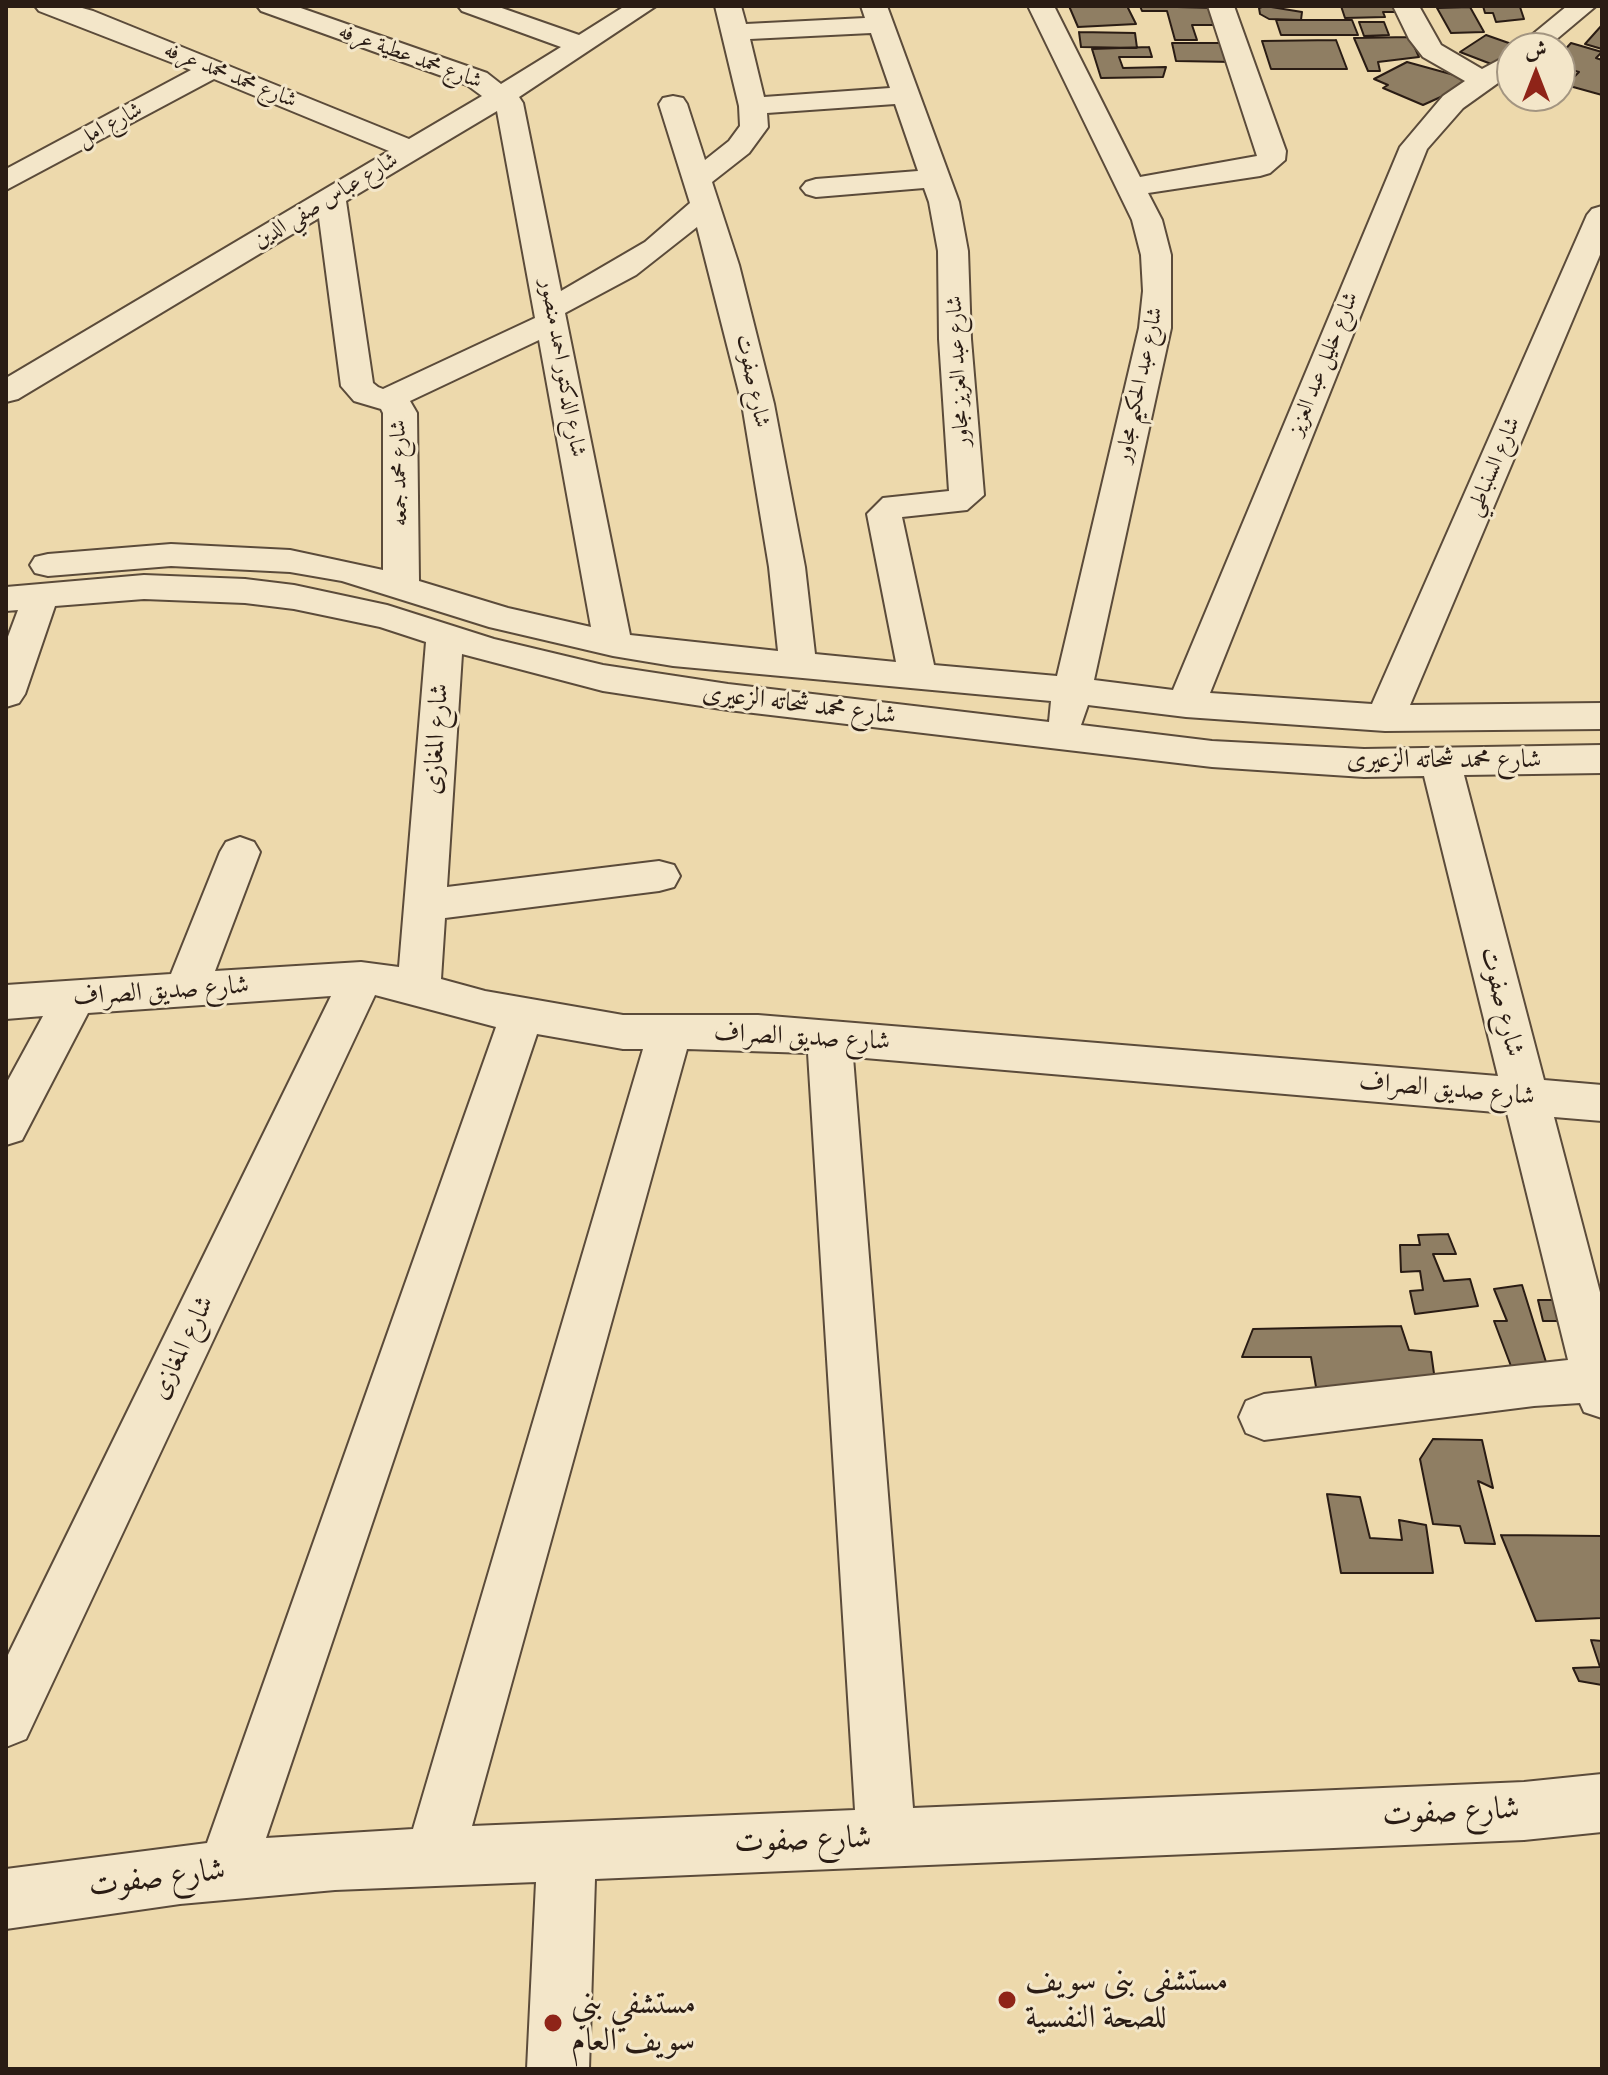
<!DOCTYPE html>
<html>
<head>
<meta charset="utf-8">
<style>
	body { margin:0 }
	#map { position:relative; width:1608px; height:2075px; overflow:hidden; background:#edd9ac; font-family:"IM FELL French Canon",Amiri,serif }
	canvas { display:block }
	.frame { position:absolute; inset:0; border:8px solid #2a1c14; pointer-events:none }
	.north { position:absolute; left:1496px; top:32px; width:80px; height:80px; box-sizing:border-box; background:#f3e6c9; border:2px solid #a39581; border-radius:50%; rotate:0deg; font-size:22px; font-weight:700; line-height:32px; text-align:center; color:#2a1c14 }
	.north::after { content:''; display:block; margin:auto; width:28px; height:36px; background:#8f2418; clip-path:polygon(50% 0,100% 100%,50% 72%,0 100%) }
</style>
</head>
<body>
<div id="map">
<canvas width="1608" height="2075"></canvas>
<div class="frame"></div>
<div class="north">ش</div>
</div>
<script>
const g = document.querySelector('canvas').getContext('2d');
g.lineJoin = 'round';
function paint(path, color) { g.fillStyle = color; g.fill(path, 'evenodd'); }
const poly = rows => new Path2D(rows.map(r => 'M' + r).join(''));
function trace(path, color, width, dash) { g.strokeStyle = color; g.lineWidth = width; g.lineCap = dash ? 'butt' : 'round'; g.setLineDash(dash || []); g.stroke(path); }
function write(font, color, halo, rows, align = 'center') {
  g.font = font + ' "IM FELL French Canon",Amiri,serif'; g.lineWidth = 6; g.setLineDash([]); g.textBaseline = 'middle'; g.strokeStyle = halo; g.fillStyle = color; for (const [text, x, y, turn = 0] of rows) {
    g.save(); g.translate(x, y); g.rotate((+turn || 0) * Math.PI / 180); g.textAlign = isNaN(turn) ? turn : align; if (halo) g.strokeText(text, 0, 0); g.fillText(text, 0, 0); g.restore();
  }
}
const building = poly([
	[1069,6,1127,6,1136,24,1078,27,1069,6],
	[1140,6,1215,8,1220,25,1192,25,1197,40,1175,40,1167,11,1142,11,1140,6],
	[1265,6,1302,12,1301,20,1269,19,1260,14,1259,8,1265,6],
	[1341,6,1397,6,1399,12,1383,12,1385,17,1345,18,1341,6],
	[1483,6,1520,7,1524,19,1496,22,1493,13,1485,13,1483,6],
	[1470,7,1484,32,1451,33,1437,8,1470,7],
	[1276,20,1352,20,1358,35,1281,35,1276,20],
	[1359,22,1384,22,1389,35,1364,36,1359,22],
	[1602,25,1602,49,1585,44,1602,25],
	[1079,32,1135,33,1137,48,1081,47,1079,32],
	[1486,35,1523,48,1512,48,1512,58,1499,67,1460,52,1486,35],
	[1410,37,1419,57,1378,62,1380,71,1368,71,1354,38,1410,37],
	[1336,40,1347,69,1271,69,1262,41,1336,40],
	[1172,43,1228,43,1233,62,1176,61,1172,43],
	[1571,43,1602,52,1596,58,1602,60,1602,95,1566,85,1579,72,1560,67,1560,55,1571,43],
	[1149,47,1152,57,1119,57,1123,68,1166,67,1163,77,1101,78,1092,49,1149,47],
	[1407,62,1476,81,1423,105,1383,88,1388,85,1374,79,1407,62],
	[1448,1234,1456,1254,1433,1254,1444,1281,1470,1279,1478,1306,1415,1314,1410,1291,1423,1290,1420,1271,1401,1272,1400,1245,1420,1245,1418,1235,1448,1234],
	[1522,1285,1550,1375,1517,1382,1494,1321,1507,1321,1494,1289,1522,1285],
	[1538,1300,1565,1300,1572,1321,1543,1321,1538,1300],
	[1401,1326,1409,1350,1431,1352,1436,1388,1319,1405,1311,1357,1242,1357,1253,1329,1401,1326],
	[1433,1439,1482,1440,1493,1488,1478,1481,1495,1544,1465,1543,1460,1526,1433,1524,1420,1459,1433,1439],
	[1327,1494,1360,1497,1370,1538,1402,1540,1399,1520,1426,1525,1433,1573,1341,1573,1327,1494],
	[1501,1535,1602,1536,1602,1618,1536,1621,1501,1535],
	[1591,1640,1602,1641,1602,1685,1579,1681,1573,1668,1600,1667,1591,1640]
]);
paint(building, '#8f7e63');
trace(building, '#2a1c14', 2);
const minor = poly([
	[35,6,75,6,93,11,409,139,482,96,467,85,261,11,257,6,295,6,487,73,501,84,561,47,462,11,458,6,496,6,579,35,625,6,656,6,519,97,523,103,561,291,645,242,690,203,659,104,663,98,673,96,683,98,687,104,705,160,729,141,740,126,739,106,715,6,741,6,746,24,865,18,861,6,887,6,959,202,968,251,971,339,984,495,967,510,902,517,934,665,1057,676,1139,328,1143,291,1141,255,1132,220,1028,6,1054,6,1140,177,1257,156,1208,6,1234,6,1286,151,1285,160,1270,173,1260,176,1148,193,1162,220,1171,255,1171,328,1094,680,1173,690,1400,147,1443,96,1465,81,1423,57,1409,39,1393,6,1419,6,1441,45,1482,69,1512,53,1512,73,1463,108,1427,149,1210,693,1372,704,1587,215,1592,209,1602,206,1602,250,1410,705,1602,703,1602,729,1385,731,1186,717,1088,705,1081,725,1212,741,1364,749,1602,745,1602,773,1464,775,1544,1080,1602,1085,1602,1121,1554,1117,1602,1300,1602,1418,1584,1412,1580,1403,1534,1406,1264,1440,1246,1433,1239,1417,1246,1401,1264,1394,1568,1360,1507,1113,853,1057,913,1808,1524,1782,1602,1774,1602,1832,1524,1840,595,1879,589,2069,527,2069,536,1882,335,1890,180,1904,6,1929,6,1869,207,1843,496,1027,375,995,26,1739,6,1747,6,1659,331,996,88,1013,22,1140,6,1145,6,1084,43,1016,6,1019,6,985,171,974,220,852,226,842,240,837,254,842,260,852,215,971,361,962,399,967,426,642,380,627,294,609,245,603,144,599,55,606,25,694,19,703,6,707,6,642,18,610,6,611,6,587,144,575,245,579,294,585,387,605,494,639,603,665,728,684,1049,722,1051,701,673,666,613,656,489,627,342,581,290,572,171,566,48,576,35,573,30,565,35,557,48,554,171,544,290,550,383,570,383,413,381,409,354,401,341,386,319,218,18,399,6,402,6,378,389,151,214,79,6,190,6,169,191,70,39,11,35,6],
	[871,33,890,88,764,97,750,39,871,33],
	[895,104,918,171,816,179,806,182,801,188,806,194,816,197,924,188,929,202,938,251,939,339,949,491,883,498,867,514,896,662,815,654,805,567,774,404,739,265,712,182,749,153,768,127,767,113,895,104],
	[497,111,535,318,383,389,378,387,373,383,346,201,497,111],
	[697,227,742,404,769,567,778,651,630,635,565,313,636,275,697,227],
	[539,340,591,627,508,608,419,581,417,413,410,401,539,340],
	[462,654,603,691,728,710,1212,767,1364,777,1424,776,1498,1076,758,1015,623,1015,485,991,441,979,445,918,659,891,674,887,680,876,674,865,659,861,447,887,462,654],
	[537,1034,623,1049,643,1049,413,1829,266,1838,537,1034],
	[687,1049,808,1053,855,1810,472,1826,687,1049],
	[1567,6,1596,6,1546,48,1516,48,1567,6]
]);
trace(minor, '#5b4b3a', 4);
paint(minor, '#f3e6c9');
for (const [x, y, r, color] of [
	[1007,2000,10,"#8f2418"],
	[553,2023,10,"#8f2418"]
]) { const dot = new Path2D(); dot.arc(x, y, r, 0, 2 * Math.PI); g.fillStyle = color; g.fill(dot); trace(dot, '#f3e6c9', 3); }
write('22px', '#2a1c14', '#f3e6c9', [
	["شارع محمد عطية عرفه",410,57,20],
	["شارع محمد محمد عرفه",230,76,22],
	["شارع امل",110,125,-28],
	["شارع عباس صفي الدين",326,201,-31],
	["شارع خليل عبد العزيز",1324,364,-68],
	["شارع الدكتور احمد منصور",562,368,80],
	["شارع عبد العزيز مجاور",959,371,-93],
	["شارع صفوت",752,381,78],
	["شارع عبد الحكيم مجاور",1140,385,-78],
	["شارع السنباطي",1494,467,-67],
	["شارع محمد جمعه",400,473,-91]
]);
write('26px', '#2a1c14', '#f3e6c9', [
	["شارع محمد شحاته الزعيرى",799,705,7],
	["شارع المغازى",437,739,-86],
	["شارع محمد شحاته الزعيرى",1444,761],
	["شارع صديق الصراف",161,992,-4],
	["شارع صفوت",1501,1002,76],
	["شارع صديق الصراف",802,1038,3],
	["شارع صديق الصراف",1447,1090,5],
	["شارع المغازى",183,1348,-64]
]);
write('32px', '#2a1c14', '#f3e6c9', [
	["شارع صفوت",1451,1813,-3],
	["شارع صفوت",803,1841,-2],
	["شارع صفوت",157,1879,-7]
]);
write('32px', '#2a1c14', '#f3e6c9', [
	["مستشفى بنى سويف",1025,1982],
	["للصحة النفسية",1025,2019],
	["مستشفي بني",571,2005],
	["سويف العام",571,2042]
], 'left');
</script>
</body>
</html>
